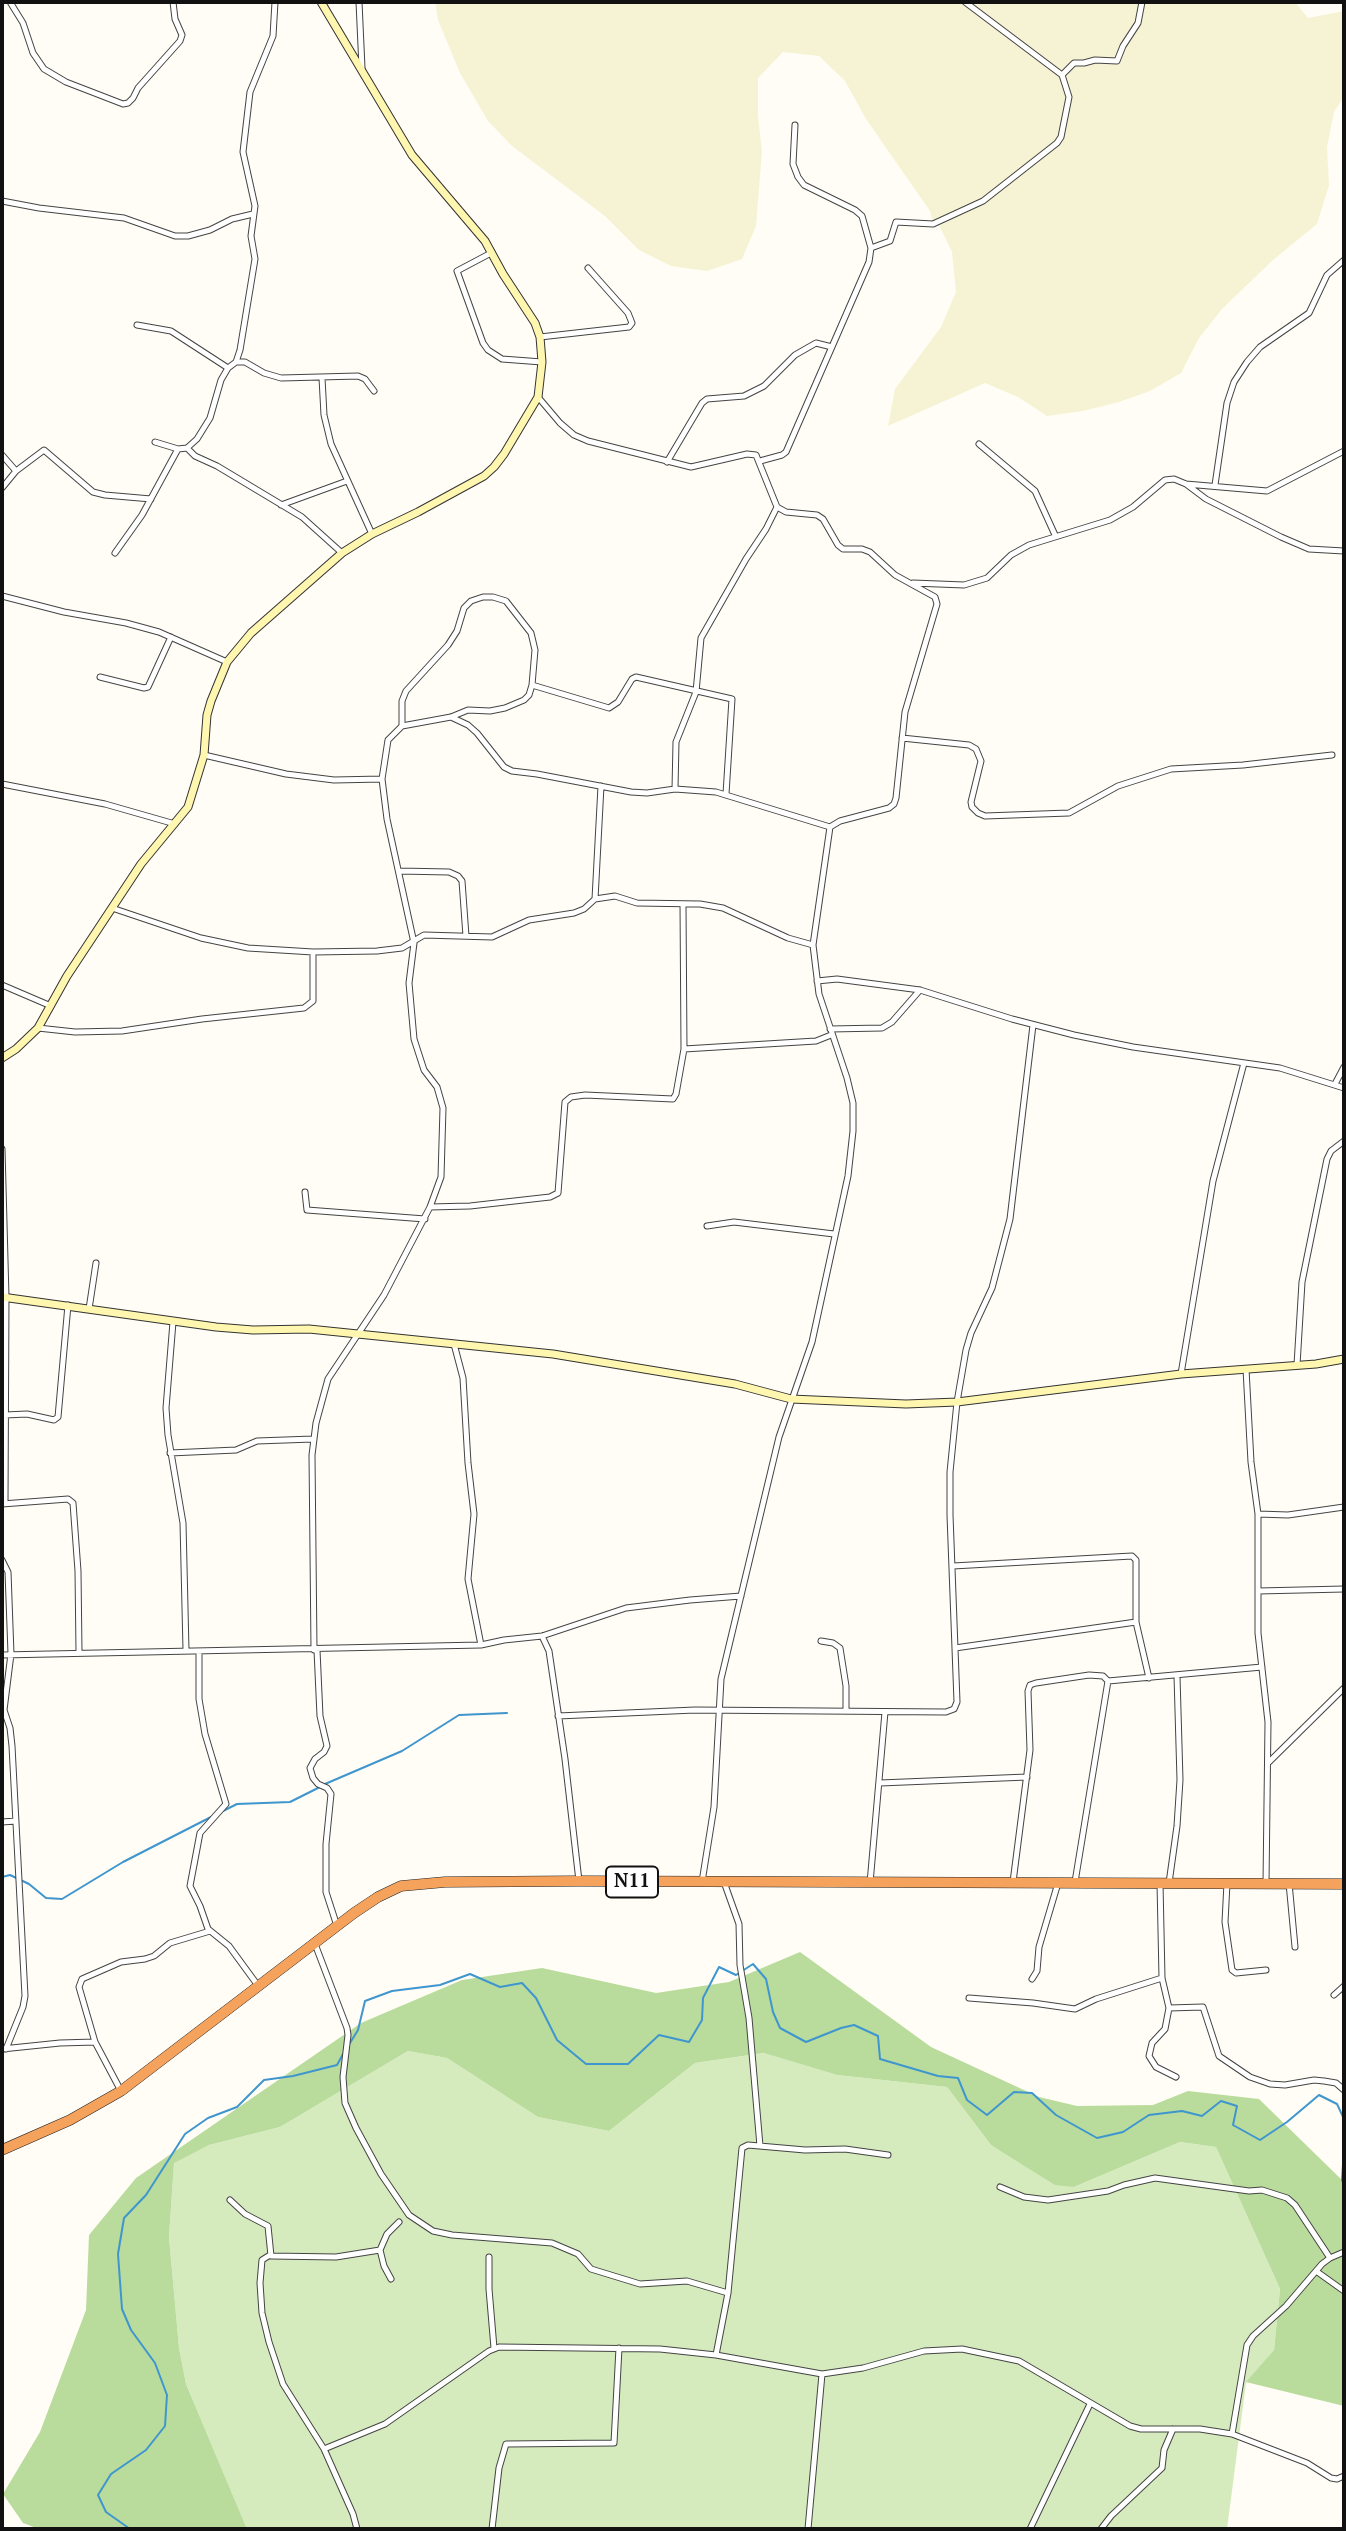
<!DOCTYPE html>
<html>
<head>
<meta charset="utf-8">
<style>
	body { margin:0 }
	#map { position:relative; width:1346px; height:2531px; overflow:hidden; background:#fffdf5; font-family:"PT Serif",serif }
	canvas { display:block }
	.frame { position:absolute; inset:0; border:4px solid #111; pointer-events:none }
</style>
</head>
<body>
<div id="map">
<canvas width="1346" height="2531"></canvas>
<div class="frame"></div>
</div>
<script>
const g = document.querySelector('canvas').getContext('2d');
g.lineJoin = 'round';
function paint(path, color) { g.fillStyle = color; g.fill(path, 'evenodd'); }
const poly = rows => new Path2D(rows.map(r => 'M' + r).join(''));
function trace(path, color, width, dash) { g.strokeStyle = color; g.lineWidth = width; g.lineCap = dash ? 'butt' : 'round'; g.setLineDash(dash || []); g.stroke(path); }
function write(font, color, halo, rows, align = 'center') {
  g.font = font + ' "PT Serif",serif'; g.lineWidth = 7; g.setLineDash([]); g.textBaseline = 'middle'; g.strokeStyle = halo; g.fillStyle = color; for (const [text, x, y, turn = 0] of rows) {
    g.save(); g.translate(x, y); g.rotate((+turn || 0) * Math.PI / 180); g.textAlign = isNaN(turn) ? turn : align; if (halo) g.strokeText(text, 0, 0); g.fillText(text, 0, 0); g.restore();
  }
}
paint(poly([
	[435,2,1295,2,1308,18,1344,11,1344,97,1334,112,1327,147,1329,185,1317,224,1273,260,1222,309,1199,338,1181,373,1150,391,1119,402,1083,411,1047,416,1018,397,985,383,888,426,895,389,941,327,956,292,952,252,938,223,933,224,930,211,866,119,845,81,819,56,783,52,758,78,758,116,762,151,756,226,742,259,707,271,671,266,639,250,605,216,512,146,488,121,460,73,438,20]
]), '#f6f3d4');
paint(poly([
	[408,2051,447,2058,538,2117,609,2131,695,2063,765,2053,837,2075,947,2087,991,2145,1074,2187,1180,2142,1216,2147,1280,2289,1274,2350,1246,2383,1227,2529,247,2529,186,2384,179,2348,169,2237,174,2162,209,2145,280,2127]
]), '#d5ebbd');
paint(poly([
	[800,1952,931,2047,1039,2097,1077,2106,1153,2105,1188,2091,1259,2099,1344,2182,1344,2406,1246,2382,1274,2350,1280,2289,1216,2147,1180,2142,1074,2187,1055,2185,991,2145,947,2087,837,2075,764,2053,695,2063,609,2131,538,2117,447,2058,408,2051,280,2127,209,2145,174,2163,169,2237,179,2348,186,2384,247,2529,39,2529,23,2523,3,2494,40,2432,86,2310,89,2235,136,2178,361,2023,462,1980,542,1968,656,1993,729,1982]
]), '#b9dc9c');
trace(poly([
	[325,1784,402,1751,459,1715,507,1713],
	[223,1811,237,1804,290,1802,320,1787],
	[2,1877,10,1875,29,1884,46,1898,62,1899,123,1862,211,1817],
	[350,2043,358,2030,365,2001,392,1991,440,1985,470,1974,500,1987,522,1983,536,1998,557,2040,586,2064,628,2064,659,2035,689,2042,702,2020,703,1998,719,1967,736,1975,753,1964,766,1979,773,2012,780,2028,806,2042,841,2028,854,2025,878,2036,880,2059,938,2076,958,2078,967,2100,987,2115,1014,2092,1032,2093,1056,2115,1097,2138,1123,2132,1149,2115,1182,2111,1202,2116,1221,2101,1237,2106,1233,2125,1260,2140,1287,2122,1319,2095,1337,2104,1344,2119],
	[1344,2149,1342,2180,1344,2186],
	[130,2529,106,2512,98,2495,111,2474,146,2450,165,2426,167,2395,155,2363,131,2330,122,2309,118,2254,124,2218,146,2195,185,2134,208,2118,237,2107,264,2080,293,2076,337,2065,343,2054]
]), '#3f96cf', 2);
const street = poly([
	[10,2,23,23,33,53,44,69,66,82,123,104,128,103,133,98,138,88,180,41,182,35,175,19,173,2],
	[359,2,362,68],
	[1062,75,1074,63,1084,63,1095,60,1117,61,1123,46,1138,23,1142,2],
	[2,201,39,208,124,218,175,236,188,236,210,230,232,219,253,214],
	[871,248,890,241,896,222,933,224,983,201,1057,143,1061,137,1069,97,1062,75,965,2],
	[491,253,457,271,483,343,488,350,502,359,542,362],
	[137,325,171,331,228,368],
	[540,337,629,327,632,323,628,313,588,268],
	[236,362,245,362,264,373,281,378,358,376,365,379,374,391],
	[322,378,324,415,331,444,372,534],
	[155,442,178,449],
	[979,444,1035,491,1055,535],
	[187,448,195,456,217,466,302,517,342,553],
	[2,455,16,471],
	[760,461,782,455,786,452,869,262,871,248,862,216,855,210,804,185,798,177,793,164,795,125],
	[667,462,702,403,707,399,744,396,764,386,795,355,816,343,832,347],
	[1186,484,1206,499,1281,537,1309,549,1344,551],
	[1215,485,1227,403,1234,382,1247,362,1260,347,1309,313,1327,275,1344,260],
	[2,488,16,471,44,450,93,492,105,495,151,499],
	[281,505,347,481],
	[115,553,142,515,178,449,187,448,197,439,210,418,221,380,228,368,236,362,240,350,255,259,251,236,255,206,243,152,250,92,273,36,275,2],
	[913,583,964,585,987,578,1011,555,1029,545,1110,520,1133,507,1165,480,1174,479,1186,484,1267,491,1344,451],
	[2,596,64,612,126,623,159,632,227,662],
	[100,677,144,688,148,687,171,637],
	[532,685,609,708,618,702,632,679,636,677,732,699,726,794],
	[451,717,468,725,477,733,504,767,512,771,537,774,631,792,647,793,675,789,716,792,830,827,840,821,889,808,894,804,896,798,905,712,937,604,935,597,895,575,870,552,862,549,843,549,838,545,823,519,817,515,786,512,777,507,756,455,747,454,691,467,588,441,574,435,560,423,538,397],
	[902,738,969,745,976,749,981,761,971,802,972,807,978,813,985,816,1069,813,1118,786,1171,769,1243,765,1332,755],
	[204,755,286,774,334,780,382,779,387,819,414,943,409,983,414,1039,424,1070,437,1087,443,1108,441,1177,430,1207],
	[382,779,388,740,402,726,451,717,468,710,490,711,505,708,524,700,529,695,532,685,535,650,531,633,506,601,493,597,483,597,471,601,464,608,457,631,448,645,406,691,402,701,402,726],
	[2,784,105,804,175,824],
	[675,789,676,742,696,692,701,638,746,559,766,529,777,507],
	[399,871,449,872,458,876,462,881,466,936],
	[595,899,601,786],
	[683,904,684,1049],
	[112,908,201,938,248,948,313,952,377,951,402,948,424,935,492,937,529,920,574,913,584,909,595,899,615,896,637,903,700,904,723,908,788,938,813,945],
	[817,981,837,979,920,990,1012,1019,1074,1035,1133,1047,1280,1068,1344,1088],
	[2,985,51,1006],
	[38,1028,75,1032,122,1031,202,1019,304,1008,313,1001,313,952],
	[830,1029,882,1028,892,1022,920,990],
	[1335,1084,1344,1067],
	[2,1149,6,1297,5,1503],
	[305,1192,307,1210,425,1219],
	[707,1226,734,1222,834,1234],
	[89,1309,96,1263],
	[173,1322,166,1408,168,1435,183,1523,186,1650],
	[454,1344,463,1378,468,1463,474,1514,468,1579,481,1645],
	[1297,1365,1302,1282,1327,1159,1331,1151,1344,1141],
	[1246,1369,1251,1462,1258,1514,1258,1633,1268,1722,1266,1883],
	[1181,1374,1213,1181,1244,1063],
	[5,1415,27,1414,54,1420,58,1417,68,1305],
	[170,1453,236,1450,257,1441,313,1439],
	[2,1504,68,1499,73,1503,78,1571,79,1652],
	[1258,1514,1288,1515,1344,1507],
	[2,1560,8,1572,11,1654,4,1710,10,1728,12,1746,25,1996,23,2007,6,2049],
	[953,1566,1132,1556,1136,1560,1136,1622,1149,1678],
	[1258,1591,1344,1589],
	[542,1636,549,1651,565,1759,579,1881],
	[821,1641,833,1643,840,1648,846,1686,846,1711],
	[955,1648,1136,1622],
	[314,1650,312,1455,316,1423,328,1379,384,1295,430,1207,470,1206,550,1197,558,1193,565,1102,571,1097,585,1095,673,1099,676,1094,684,1049,816,1041,831,1035],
	[317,1650,320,1716,327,1746,324,1752,315,1759,310,1768,313,1778,318,1784,327,1788,331,1794,326,1844,326,1892,337,1926],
	[199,1652,199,1699,205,1734,226,1804,200,1833,190,1886,200,1906,208,1929,229,1946,259,1987],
	[2,1655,481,1645,504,1640,542,1636,626,1608,690,1600,741,1596],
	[558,1716,695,1710,946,1712,954,1709,957,1702,950,1515,950,1472,957,1402,966,1350,971,1333,992,1288,1010,1219,1033,1025],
	[1269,1762,1344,1688],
	[880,1783,1027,1777],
	[2,1822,16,1821],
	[702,1882,714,1807,721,1679,779,1437,812,1342,848,1176,853,1131,853,1103,847,1078,819,994,813,945,830,827],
	[724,1882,739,1924,740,1965,749,2018,760,2146],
	[1013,1882,1030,1750,1028,1691,1030,1685,1036,1683,1089,1675,1103,1676,1108,1681,1262,1667],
	[1075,1882,1108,1681],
	[870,1883,885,1712],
	[1169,1883,1177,1826,1180,1780,1177,1676],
	[1227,1883,1225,1922,1232,1970,1236,1973,1266,1970],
	[1289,1883,1295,1947],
	[315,1944,347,2028,348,2035,343,2077,345,2103,356,2128,381,2174,409,2215,433,2231,452,2235,552,2243,578,2254,591,2269,640,2284,687,2281,728,2293],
	[1162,1978,1169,2008,1203,2007,1219,2056,1250,2077,1270,2084,1285,2085,1314,2080,1324,2081,1336,2083,1344,2090],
	[1032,1979,1037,1971,1039,1947,1058,1883],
	[1334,1995,1344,1986],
	[969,1998,1033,2003,1075,2009,1096,1999,1162,1978,1160,1883],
	[1169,2008,1165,2029,1152,2043,1149,2056,1156,2067,1176,2077],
	[95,2042,79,1987,82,1979,121,1962,145,1959,154,1956,170,1943,210,1931],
	[2,2049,60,2043,95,2042,121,2091],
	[1000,2187,1024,2197,1048,2200,1108,2191,1124,2185,1155,2178,1249,2191,1262,2190,1287,2198,1295,2205,1330,2258],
	[230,2200,245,2214,268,2226,271,2256,336,2257,380,2250],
	[270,2255,262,2260,260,2283,262,2313,269,2342,283,2384,324,2449,353,2514,357,2529],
	[489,2257,489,2289,494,2348],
	[1316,2271,1344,2291],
	[391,2279,384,2266,380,2250,387,2234,399,2222],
	[716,2355,728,2293,742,2148,748,2145,805,2150,845,2149,888,2155],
	[1232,2434,1247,2345,1253,2336,1286,2306,1322,2264,1330,2258,1344,2252],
	[324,2449,385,2424,489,2351,499,2347,660,2349,716,2355,822,2374,863,2368,924,2351,962,2349,1019,2361,1130,2426,1141,2429,1200,2429,1232,2434,1307,2463,1331,2478,1337,2479,1344,2476],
	[492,2529,499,2468,506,2444,614,2443,619,2348],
	[808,2529,822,2374],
	[1030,2529,1090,2404],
	[1101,2529,1111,2516,1162,2468,1164,2450,1173,2429]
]);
const secondary = poly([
	[2,1058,16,1049,38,1028,67,976,141,864,188,807,204,755,207,715,211,701,227,662,251,633,342,553,372,534,418,512,484,476,494,467,504,454,538,397,542,362,540,337,535,323,503,274,485,241,412,155,321,2],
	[2,1297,216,1327,253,1330,309,1329,553,1354,735,1384,791,1399,906,1404,957,1402,1181,1374,1316,1364,1344,1359]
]);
const highway = poly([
	[2,2150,70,2120,121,2091,354,1913,378,1897,401,1886,445,1882,579,1881,1344,1884]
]);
trace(street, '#444', 7);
trace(secondary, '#333', 9);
trace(highway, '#222', 11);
trace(street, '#fff', 5);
trace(secondary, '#fff6b0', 7);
trace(highway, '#f5a25d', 10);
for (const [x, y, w] of [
	[632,1882,52]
]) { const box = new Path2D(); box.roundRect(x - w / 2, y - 15.5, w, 31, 5); g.fillStyle = '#fff'; g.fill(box); trace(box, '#111', 2); }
write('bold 19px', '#111', null, [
	["N11",632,1882]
]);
</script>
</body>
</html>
